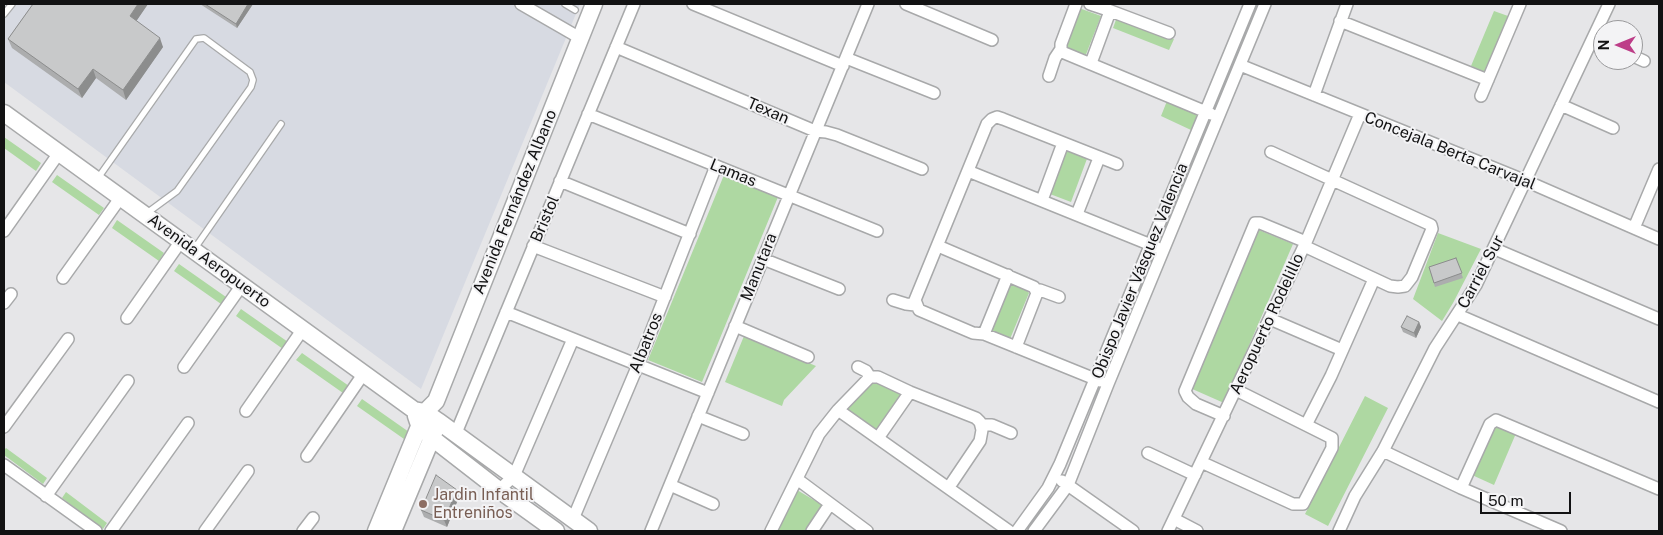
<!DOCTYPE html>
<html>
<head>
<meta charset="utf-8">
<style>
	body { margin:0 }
	#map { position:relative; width:1663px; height:535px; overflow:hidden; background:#e6e6e8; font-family:"Public Sans",sans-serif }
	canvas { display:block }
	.frame { position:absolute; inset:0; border:5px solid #121213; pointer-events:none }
	.north { position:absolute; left:1593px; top:20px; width:50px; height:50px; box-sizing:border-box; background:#f3f3f5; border:1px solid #99999b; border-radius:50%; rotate:270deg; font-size:14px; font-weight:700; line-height:20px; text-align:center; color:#121213 }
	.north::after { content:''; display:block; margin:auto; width:18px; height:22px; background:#bd3d88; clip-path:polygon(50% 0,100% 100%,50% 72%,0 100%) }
	.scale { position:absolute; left:1480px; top:492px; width:91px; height:22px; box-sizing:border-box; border:2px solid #121213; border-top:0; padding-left:6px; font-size:15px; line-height:18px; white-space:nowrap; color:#121213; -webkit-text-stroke:4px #f3f3f5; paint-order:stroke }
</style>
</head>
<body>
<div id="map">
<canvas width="1663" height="535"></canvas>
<div class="frame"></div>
<div class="north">N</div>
<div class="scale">50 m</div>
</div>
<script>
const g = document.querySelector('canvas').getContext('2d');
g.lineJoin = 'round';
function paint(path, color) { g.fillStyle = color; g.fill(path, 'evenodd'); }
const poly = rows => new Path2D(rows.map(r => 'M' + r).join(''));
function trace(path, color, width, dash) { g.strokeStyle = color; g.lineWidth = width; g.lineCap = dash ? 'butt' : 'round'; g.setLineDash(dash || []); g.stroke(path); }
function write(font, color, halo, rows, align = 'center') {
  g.font = font + ' "Public Sans",sans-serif'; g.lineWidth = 4; g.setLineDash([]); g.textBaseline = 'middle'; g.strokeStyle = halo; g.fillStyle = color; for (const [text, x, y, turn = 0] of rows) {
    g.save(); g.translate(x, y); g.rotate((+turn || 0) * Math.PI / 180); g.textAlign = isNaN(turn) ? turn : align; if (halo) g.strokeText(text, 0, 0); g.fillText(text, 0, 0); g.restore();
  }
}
paint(poly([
	[4,4,580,4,421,389,4,82]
]), '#d7dae2');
paint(poly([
	[1079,8,1101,16,1085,57,1064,49],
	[1494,11,1508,16,1485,72,1471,66],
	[1117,17,1174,39,1169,50,1113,28],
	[1167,101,1198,115,1191,130,1161,116],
	[4,137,41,163,36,171,4,148],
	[1067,147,1088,156,1071,202,1050,194],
	[57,175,104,208,99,215,52,182],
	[724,175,778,197,702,382,648,360],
	[117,220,164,253,159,261,112,228],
	[1259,230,1293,244,1224,403,1190,388],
	[1438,233,1481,249,1453,303,1442,321,1413,299],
	[179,264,226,297,221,304,174,271],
	[1010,283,1025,289,1029,293,1010,339,991,332],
	[241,309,288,342,283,349,236,316],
	[744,336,816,366,784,400,782,406,725,382],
	[302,353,349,386,343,393,296,360],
	[878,381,899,391,902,400,881,428,870,430,848,413,848,404,869,382],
	[1365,396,1388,408,1328,526,1305,514],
	[362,399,409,432,404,439,357,406],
	[1504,426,1517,431,1494,485,1472,475,1492,430,1496,427],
	[6,448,47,478,43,484,4,455,4,450],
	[797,490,824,506,807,531,775,531],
	[66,492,107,523,103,529,62,498]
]), '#aed8a2');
const lane = poly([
	[565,4,575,10],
	[4,14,12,4],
	[98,178,196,39,204,38,250,72,253,80,251,87,177,191,147,213],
	[195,248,281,124]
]);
const street = poly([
	[521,4,580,38],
	[693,4,843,66],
	[906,4,992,40],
	[1076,4,1061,44,1061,49,1062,52,1211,114],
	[1090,4,1108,10,1109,14,1091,63],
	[1108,10,1169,33],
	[1340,21,1488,80],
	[616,47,815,131,826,132,837,135,922,169],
	[1633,56,1644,61],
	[846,58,934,93],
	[1240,65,1526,181,1659,239],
	[1049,76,1055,58,1061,49],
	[1314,95,1347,4],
	[1481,96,1520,4],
	[1561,105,1613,128],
	[588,114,877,231],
	[1271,152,1431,225,1432,229,1412,277,1405,286,1398,287,1390,286,1304,246],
	[968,171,1156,247],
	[560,181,690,234],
	[1042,200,1063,143],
	[1077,214,1099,158],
	[1634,228,1659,169],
	[4,231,59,153],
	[533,246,665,297],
	[938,246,1034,287,1037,293,1016,347],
	[1495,249,1659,319],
	[763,259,839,289],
	[63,278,121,197],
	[1036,290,1040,290,1059,297],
	[893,300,906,304,915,305],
	[4,303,11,294],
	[506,312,708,393],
	[1458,315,1659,402],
	[127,318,181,241],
	[1270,319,1342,350],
	[735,326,808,357],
	[984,334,1008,275],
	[184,367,242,285],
	[858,367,866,371,870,377],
	[870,377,878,377,910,392,976,418,980,422,982,430,980,441,949,487],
	[1100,381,984,334,973,333,919,310,915,300,987,124,992,119,997,117,1003,119,1117,164],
	[838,410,1009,531],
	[246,411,303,329],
	[698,416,743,434],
	[1224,416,1196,404,1188,397,1185,391,1255,223,1260,223,1306,242],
	[982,425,992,425,1011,433],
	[1306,425,1331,376,1374,279],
	[4,427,68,339],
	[456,433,634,4],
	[878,438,910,392],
	[1383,451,1461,488,1561,531],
	[1148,453,1195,475],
	[307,456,364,373],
	[1201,462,1293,504,1303,504,1332,448,1332,438,1236,390],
	[4,465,96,531],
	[797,479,867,531],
	[1062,481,1133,531],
	[670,485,713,504],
	[1461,488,1490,424,1496,420,1659,489],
	[499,490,514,476,573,339],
	[46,496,128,381],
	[573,519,638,365,716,166],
	[1174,519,1197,531],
	[111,531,188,423],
	[205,531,248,471],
	[303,531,313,518],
	[651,531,868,4],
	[771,531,819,434,838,410,870,377],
	[812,531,830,504],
	[1017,531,1048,488,1060,464,1250,4],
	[1034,531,1068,485,1108,384,1265,4],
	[1168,531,1306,242,1360,114],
	[1339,531,1355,496,1383,451,1435,348,1476,285,1609,4]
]);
const secondary = poly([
	[4,113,414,410,425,412,438,421,589,531],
	[416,416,419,425,432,438,499,490,556,531],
	[376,531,425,412,436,401,594,4],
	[393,531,436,428]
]);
trace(lane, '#a8a9aa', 8);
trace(street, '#a8a9aa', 14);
trace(secondary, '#a8a9aa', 19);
trace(lane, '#fff', 5.5);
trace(street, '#fff', 11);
trace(secondary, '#fff', 16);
paint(poly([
	[33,4,148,4,136,21,163,47,126,100,96,78,82,98,12,48,8,39],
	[200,4,253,4,237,28],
	[1456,258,1463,278,1435,287,1429,267],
	[1419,322,1421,327,1416,338,1403,332,1401,327],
	[457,490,459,497,447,527,424,517,421,510]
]), '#acadae');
paint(poly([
	[138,4,148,4,133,26,130,16],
	[248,4,253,4,237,28,236,24],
	[160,38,163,47,126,100,123,90],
	[93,69,96,78,82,98,78,89],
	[1419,322,1421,327,1416,338,1414,333],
	[457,490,459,497,447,527,444,520]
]), '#8c8d8d');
const building = poly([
	[33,4,138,4,130,16,160,38,123,90,93,69,78,89,8,39,33,4],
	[205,4,248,4,236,24,205,4],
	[1456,258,1462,273,1434,283,1429,267,1456,258],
	[1407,316,1419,322,1414,333,1401,327,1407,316],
	[436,475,457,490,444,520,421,510,436,475]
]);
paint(building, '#c8c9ca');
trace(building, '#8c8d8d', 1);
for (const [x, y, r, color] of [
	[423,504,5,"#8d6e63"]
]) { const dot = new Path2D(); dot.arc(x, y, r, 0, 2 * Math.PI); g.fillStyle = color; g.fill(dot); trace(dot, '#f3f3f5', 2); }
write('16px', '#121213', '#f3f3f5', [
	["Texan",768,111,23],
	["Concejala Berta Carvajal",1450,151,22],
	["Lamas",733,173,22],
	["Avenida Fernández Albano",515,202,-68],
	["Bristol",545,219,-67],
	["Avenida Aeropuerto",209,261,36],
	["Manutara",759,267,-68],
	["Obispo Javier Vásquez Valencia",1140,271,-68],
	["Carriel Sur",1481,272,-62],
	["Aeropuerto Rodelillo",1267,324,-65],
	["Albatros",646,343,-68]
]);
write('16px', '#785e54', '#f3f3f5', [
	["Jardin Infantil",433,495],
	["Entreniños",433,513]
], 'left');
</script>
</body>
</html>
